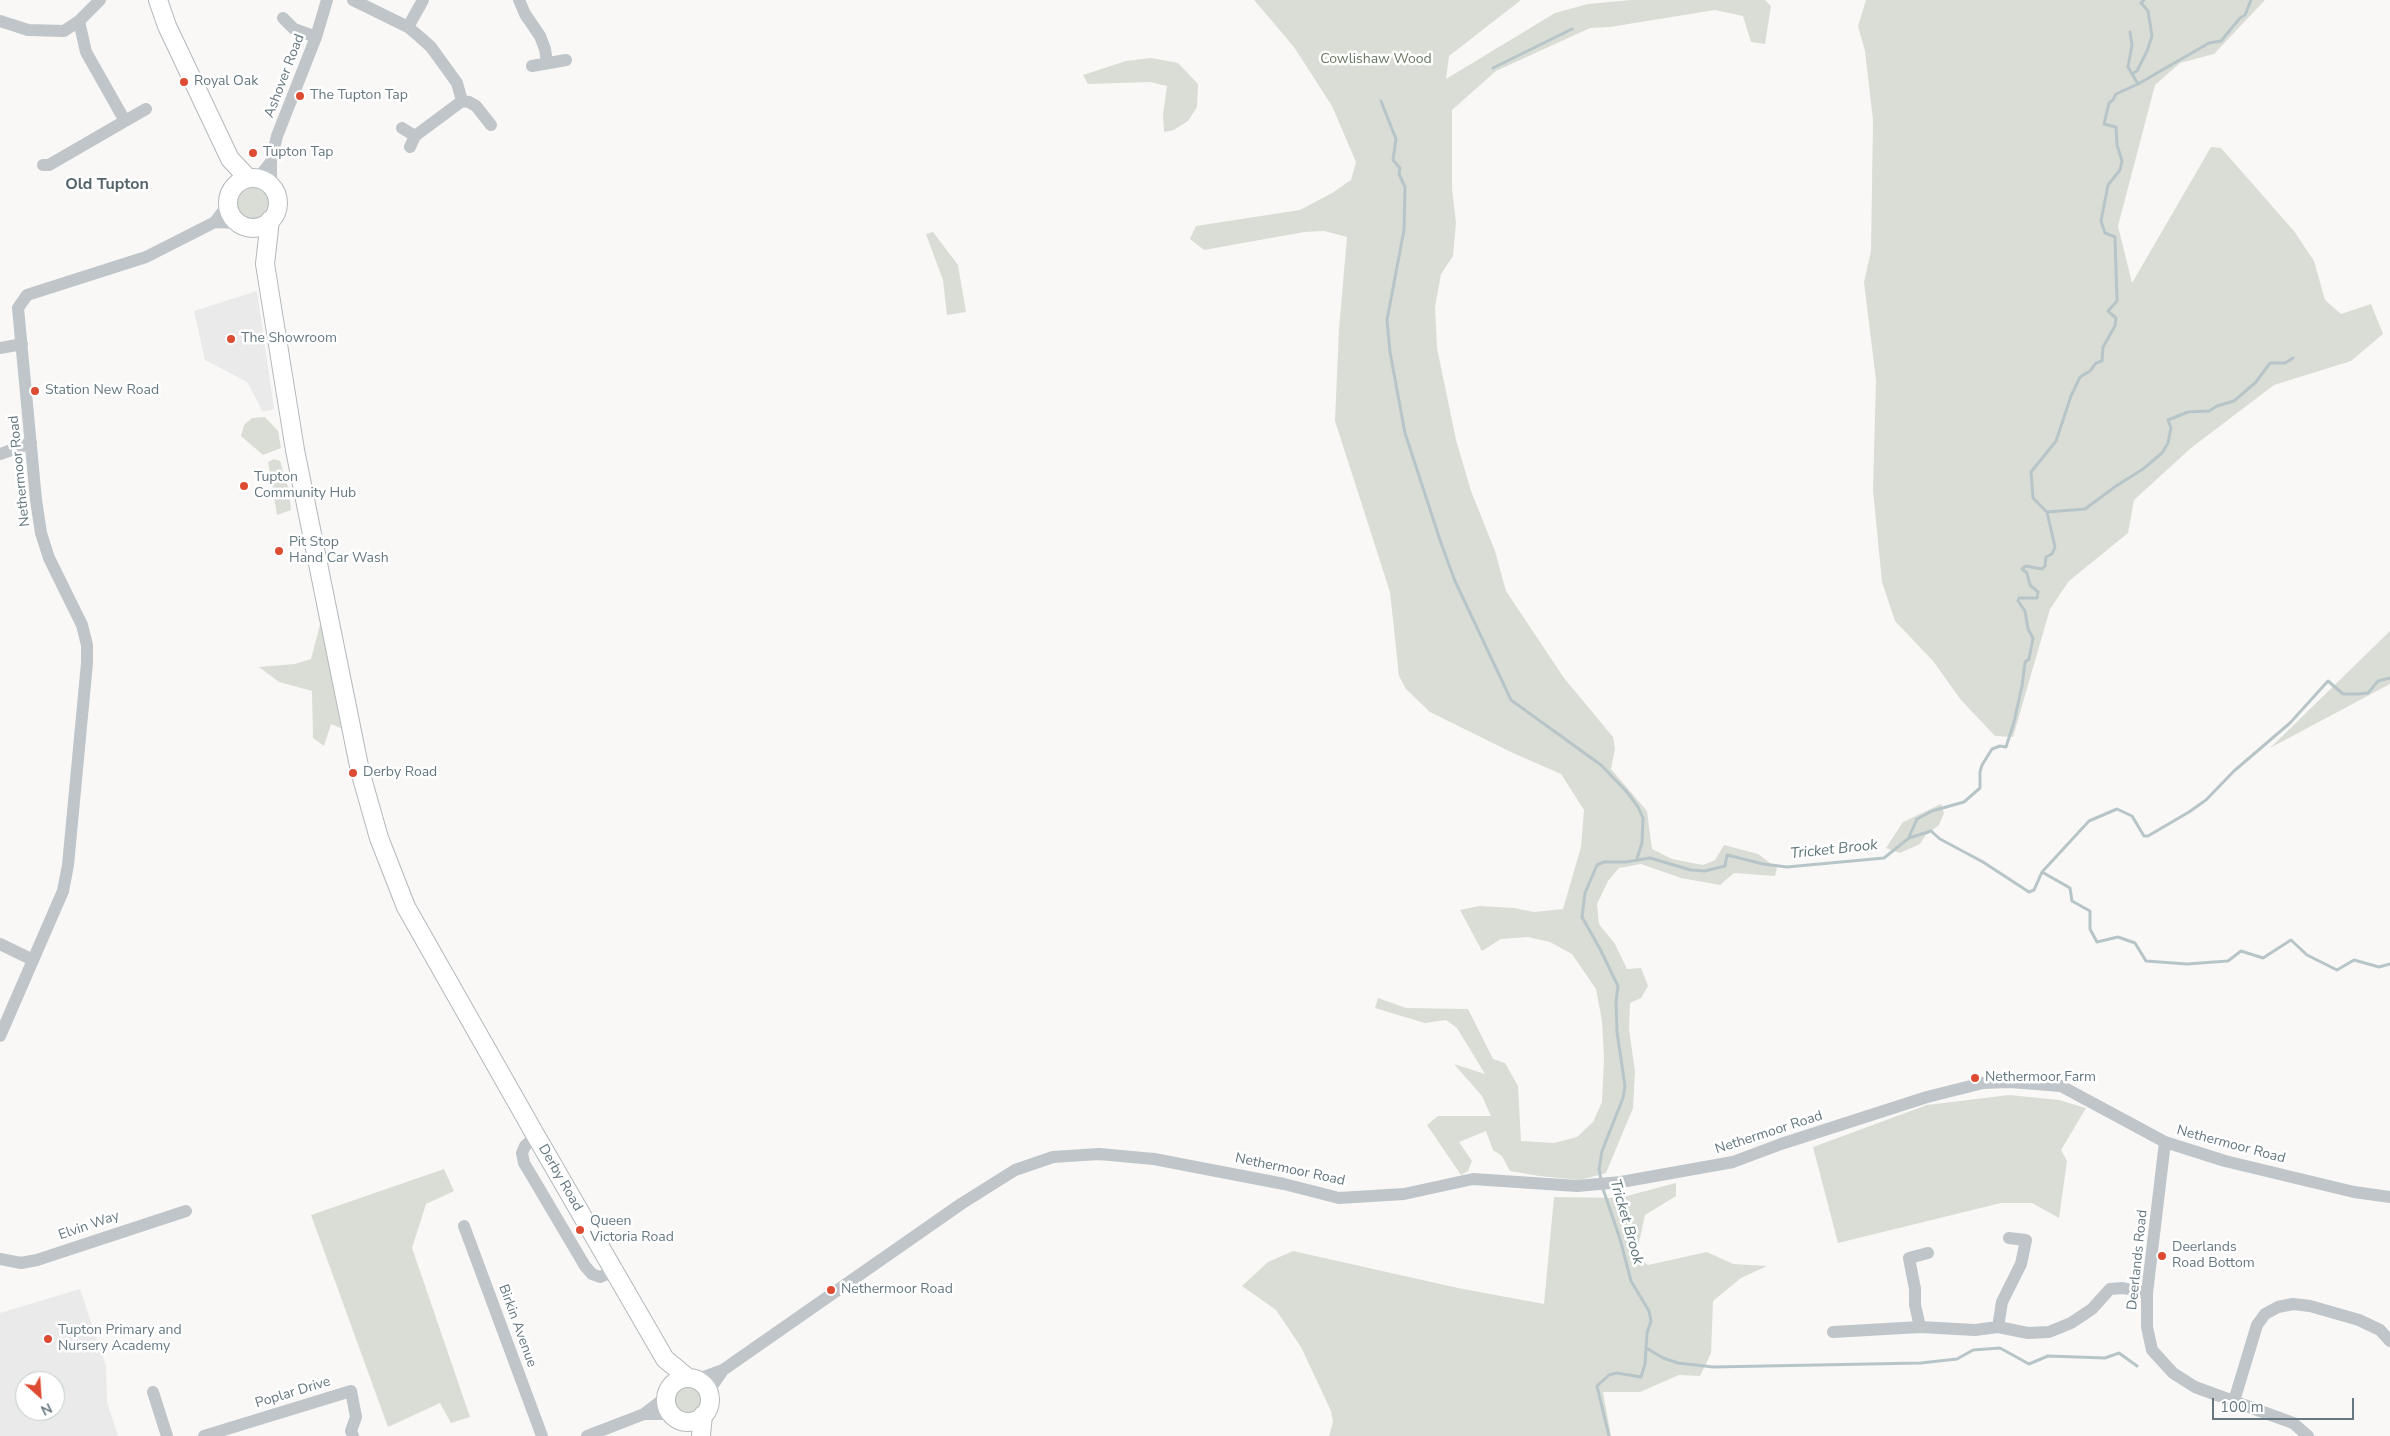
<!DOCTYPE html>
<html>
<head>
<meta charset="utf-8">
<style>
	body { margin:0 }
	#map { position:relative; width:2390px; height:1436px; overflow:hidden; background:#f9f8f6; font-family:"Nunito Sans",sans-serif }
	canvas { display:block }
	.north { position:absolute; left:15px; top:1371px; width:50px; height:50px; box-sizing:border-box; background:#fff; border:1px solid #c1c9cc; border-radius:50%; rotate:154deg; font-size:14px; font-weight:700; line-height:20px; text-align:center; color:#657780 }
	.north::after { content:''; display:block; margin:auto; width:18px; height:22px; background:#dd4b32; clip-path:polygon(50% 0,100% 100%,50% 72%,0 100%) }
	.scale { position:absolute; left:2212px; top:1398px; width:142px; height:22px; box-sizing:border-box; border:2px solid #657780; border-top:0; padding-left:6px; font-size:15px; line-height:18px; white-space:nowrap; color:#657780; -webkit-text-stroke:4px #fff; paint-order:stroke }
</style>
</head>
<body>
<div id="map">
<canvas width="2390" height="1436"></canvas>
<div class="north">N</div>
<div class="scale">100 m</div>
</div>
<script>
const g = document.querySelector('canvas').getContext('2d');
g.lineJoin = 'round';
function paint(path, color) { g.fillStyle = color; g.fill(path, 'evenodd'); }
const poly = rows => new Path2D(rows.map(r => 'M' + r).join(''));
function trace(path, color, width, dash) { g.strokeStyle = color; g.lineWidth = width; g.lineCap = dash ? 'butt' : 'round'; g.setLineDash(dash || []); g.stroke(path); }
function write(font, color, halo, rows, align = 'center') {
  g.font = font + ' "Nunito Sans",sans-serif'; g.lineWidth = 5; g.setLineDash([]); g.textBaseline = 'middle'; g.strokeStyle = halo; g.fillStyle = color; for (const [text, x, y, turn = 0] of rows) {
    g.save(); g.translate(x, y); g.rotate((+turn || 0) * Math.PI / 180); g.textAlign = isNaN(turn) ? turn : align; if (halo) g.strokeText(text, 0, 0); g.fillText(text, 0, 0); g.restore();
  }
}
paint(poly([
	[257,291,274,409,263,412,247,382,205,360,194,311],
	[80,1289,106,1366,107,1402,118,1436,0,1436,0,1313],
	[25,1381,55,1381,55,1411,25,1411]
]), '#e9eae9');
paint(poly([
	[1254,0,1521,0,1449,56,1446,79,1555,13,1588,4,1631,0,1765,0,1771,6,1765,44,1751,42,1743,16,1715,10,1610,27,1590,28,1496,71,1452,110,1452,189,1456,223,1453,256,1441,274,1435,307,1437,348,1456,440,1471,491,1495,551,1506,591,1564,678,1613,737,1615,749,1611,769,1647,811,1652,849,1672,859,1703,865,1715,860,1724,845,1758,854,1777,868,1775,876,1734,873,1720,885,1681,878,1641,864,1619,868,1608,881,1597,904,1599,924,1615,944,1627,969,1641,968,1648,986,1641,998,1630,1003,1629,1029,1635,1072,1633,1108,1606,1173,1580,1180,1539,1176,1510,1171,1502,1156,1493,1150,1486,1131,1459,1142,1472,1161,1468,1171,1461,1175,1427,1125,1438,1116,1491,1116,1482,1096,1454,1064,1485,1074,1457,1028,1446,1020,1425,1023,1375,1008,1378,998,1406,1008,1468,1009,1493,1059,1505,1063,1518,1086,1521,1141,1554,1143,1577,1137,1593,1122,1602,1102,1604,1058,1602,1021,1596,989,1572,954,1550,942,1528,937,1501,939,1482,951,1460,910,1479,906,1514,908,1534,912,1563,909,1581,847,1584,810,1561,774,1513,753,1430,712,1406,689,1399,676,1390,592,1335,421,1339,329,1347,237,1324,231,1304,232,1204,250,1190,239,1196,226,1300,210,1332,193,1351,180,1356,162,1332,106,1294,47],
	[1866,0,2265,0,2214,54,2180,63,2155,85,2118,226,2132,283,2211,147,2221,148,2294,231,2314,261,2325,300,2341,314,2371,304,2383,334,2351,361,2274,385,2191,448,2134,500,2128,533,2069,581,2050,609,2013,737,1995,736,1961,700,1933,661,1895,621,1882,582,1873,490,1876,380,1864,282,1871,251,1873,120,1865,51,1858,26],
	[1151,58,1178,63,1198,84,1197,107,1188,121,1174,130,1164,132,1163,114,1167,86,1150,82,1088,84,1083,75,1126,61],
	'235 204a18 18 0 1 1 36 0a18 18 0 1 1-36 0Z',
	[933,232,958,265,966,312,947,315,943,280,926,234],
	[265,417,278,431,281,448,263,455,241,436,244,425,252,418],
	[274,459,280,461,289,490,291,510,277,515,268,462],
	[321,621,341,728,331,724,324,746,313,738,312,691,279,682,259,667,295,664,311,659],
	[2390,631,2390,684,2270,748],
	[1941,804,1944,813,1939,825,1925,836,1920,844,1900,853,1886,848,1903,822],
	[2009,1095,2059,1100,2086,1108,2061,1150,2067,1161,2059,1218,2032,1203,2001,1203,1838,1243,1813,1147,1927,1105],
	[444,1169,454,1191,426,1204,412,1248,470,1417,451,1423,440,1403,388,1427,311,1215],
	[1676,1183,1676,1196,1645,1215,1636,1256,1648,1265,1707,1252,1733,1264,1767,1266,1741,1278,1713,1301,1711,1353,1700,1376,1679,1375,1640,1392,1603,1392,1611,1436,1329,1436,1333,1422,1331,1411,1301,1347,1276,1310,1242,1286,1268,1262,1293,1251,1458,1288,1544,1304,1554,1197,1619,1198],
	'672 1400a16 16 0 1 1 32 0a16 16 0 1 1-32 0Z'
]), '#d9ddd5');
trace(poly([
	[1493,68,1572,29],
	[2132,74,2137,71,2147,51,2152,36,2148,11,2141,3,2144,0],
	[2138,84,2209,43,2221,41,2240,18,2245,15,2251,0],
	[1381,101,1396,139,1393,160,1400,168,1399,174,1405,187,1404,230,1387,320,1390,352,1405,433,1441,543,1455,581,1511,700,1601,765,1627,792,1638,807,1643,818,1642,843,1637,858],
	[2047,512,2085,509,2116,486,2143,469,2162,453,2168,443,2171,428,2168,420,2188,412,2209,411,2217,406,2234,401,2256,382,2270,363,2285,363,2293,358],
	[1909,837,1917,819,1932,811,1964,802,1980,788,1980,772,1982,765,1992,749,2000,746,2006,747,2014,722,2022,686,2025,662,2029,659,2033,638,2028,629,2025,611,2018,601,2019,598,2037,598,2038,592,2030,585,2027,573,2022,569,2026,566,2042,569,2045,566,2046,557,2052,554,2055,547,2047,512,2033,498,2031,472,2056,441,2071,396,2080,377,2090,371,2096,363,2102,361,2103,347,2115,326,2116,318,2108,311,2117,301,2115,237,2105,233,2101,221,2108,185,2120,170,2122,161,2117,145,2116,127,2104,124,2109,103,2113,100,2116,94,2138,84,2128,67,2132,45,2130,32],
	[2042,872,2089,821,2117,809,2132,816,2144,836,2148,836,2189,812,2206,800,2234,771,2290,723,2328,681,2343,694,2358,694,2368,693,2378,681,2390,678],
	[1601,1180,1599,1169,1602,1151,1623,1098,1625,1086,1617,1032,1616,1002,1618,986,1600,949,1582,917,1585,893,1597,865,1604,862,1626,862,1650,858,1691,870,1705,871,1725,866,1727,855,1763,864,1787,867,1884,858,1909,838,1931,831,1940,839,1983,862,2029,892,2034,890,2042,872,2070,888,2072,901,2090,911,2090,929,2097,942,2118,937,2135,943,2146,961,2187,964,2228,961,2241,951,2263,958,2291,940,2307,955,2337,970,2354,960,2379,967,2390,964],
	[1602,1186,1620,1239,1631,1281,1649,1311,1651,1321,1647,1333,1645,1364,1641,1377,1617,1373,1609,1375,1597,1386,1609,1436],
	[1648,1349,1663,1358,1678,1363,1713,1367,1921,1363,1957,1359,1973,1350,2000,1348,2029,1364,2048,1356,2105,1358,2119,1353,2137,1366]
]), '#b8c5c8', 3);
const highway = poly([
	[158,0,167,26,230,159,248,178],
	'228 203a25 25 0 1 1 50 0a25 25 0 1 1-50 0Z',
	[270,220,265,264,295,450,360,771,379,838,406,907,536,1136,665,1359,688,1378],
	'666 1400a22 22 0 1 1 44 0a22 22 0 1 1-44 0Z',
	[701,1436,703,1415]
]);
trace(highway, '#b3b8bb', 20);
trace(poly([
	[353,0,408,27,421,38,431,47,457,83,462,101],
	[519,0,525,14,540,36,545,49,547,63],
	[283,18,294,29,316,37],
	[0,21,28,30,64,31,79,21,100,0],
	[408,27,423,0],
	[532,66,566,60],
	[125,121,146,109],
	[402,128,415,136],
	[410,147,415,136,462,101,469,102,476,106,491,125],
	[43,165,49,165,125,121,86,52,79,21],
	[258,178,271,162],
	[271,186,271,162,277,136,316,37,327,0],
	[215,222,238,223],
	[0,348,22,344],
	[0,454,31,443],
	[0,944,33,960],
	[0,1036,63,891,68,865,87,663,87,645,82,625,49,558,41,533,36,500,18,308,27,295,146,257,215,222,228,205],
	[536,1136,525,1146,522,1153,524,1163,533,1178,585,1266,592,1274,600,1277,614,1271],
	[2165,1142,2147,1293,2147,1327,2152,1350,2173,1373,2195,1387,2293,1423,2308,1436],
	[464,1226,542,1436],
	[0,1259,21,1263,37,1260,186,1211],
	[1920,1327,1915,1305,1915,1289,1909,1258,1928,1253],
	[1998,1327,2002,1302,2021,1264,2026,1240,2009,1238],
	[1833,1332,1920,1327,1975,1330,1998,1327,2028,1333,2049,1332,2071,1323,2092,1309,2110,1289,2123,1288,2147,1293],
	[696,1380,723,1370,961,1204,1015,1170,1053,1157,1099,1154,1154,1159,1284,1184,1339,1198,1404,1194,1473,1179,1577,1186,1621,1182,1733,1162,1781,1144,1927,1097,1983,1083,2010,1082,2061,1086,2165,1142,2225,1161,2354,1192,2390,1197],
	[153,1392,167,1436],
	[708,1392,723,1370],
	[2234,1401,2257,1325,2265,1314,2278,1307,2293,1304,2310,1306,2359,1320,2380,1330,2390,1341],
	[644,1414,671,1414],
	[204,1436,351,1391,356,1417,351,1431,353,1436],
	[587,1436,644,1414,666,1397]
]), '#bfc5c8', 12);
trace(highway, '#fff', 18);
for (const [x, y, r, color] of [
	[184,82,5,"#dd4b32"],
	[300,96,5,"#dd4b32"],
	[253,153,5,"#dd4b32"],
	[231,339,5,"#dd4b32"],
	[35,391,5,"#dd4b32"],
	[244,486,5,"#dd4b32"],
	[279,551,5,"#dd4b32"],
	[353,773,5,"#dd4b32"],
	[1975,1078,5,"#dd4b32"],
	[580,1230,5,"#dd4b32"],
	[2162,1256,5,"#dd4b32"],
	[831,1290,5,"#dd4b32"],
	[48,1339,5,"#dd4b32"]
]) { const dot = new Path2D(); dot.arc(x, y, r, 0, 2 * Math.PI); g.fillStyle = color; g.fill(dot); trace(dot, '#fff', 2); }
write('14px', '#697863', '#fff', [
	["Cowlishaw Wood",1376,60]
]);
write('14px', '#657780', '#fff', [
	["Ashover Road",285,76,-69],
	["Nethermoor Road",20,471,-96],
	["Nethermoor Road",1769,1133,-18],
	["Nethermoor Road",2231,1145,15],
	["Nethermoor Road",1290,1170,12],
	["Derby Road",560,1178,60],
	["Elvin Way",89,1226,-19],
	["Deerlands Road",2138,1260,-84],
	["Birkin Avenue",517,1326,70],
	["Poplar Drive",293,1393,-17]
]);
write('14px', '#657780', '#fff', [
	["Royal Oak",194,82],
	["The Tupton Tap",310,96],
	["Tupton Tap",263,153],
	["The Showroom",241,339],
	["Station New Road",45,391],
	["Tupton",254,478],
	["Community Hub",254,494],
	["Pit Stop",289,543],
	["Hand Car Wash",289,559],
	["Derby Road",363,773],
	["Nethermoor Farm",1985,1078],
	["Queen",590,1222],
	["Victoria Road",590,1238],
	["Deerlands",2172,1248],
	["Road Bottom",2172,1264],
	["Nethermoor Road",841,1290],
	["Tupton Primary and",58,1331],
	["Nursery Academy",58,1347]
], 'left');
write('italic 15px', '#60767a', '#fff', [
	["Tricket Brook",1834,850,-6],
	["Tricket Brook",1626,1222,74]
]);
write('bold 16px', '#56646b', '#fff', [
	["Old Tupton",107,185]
]);
</script>
</body>
</html>
